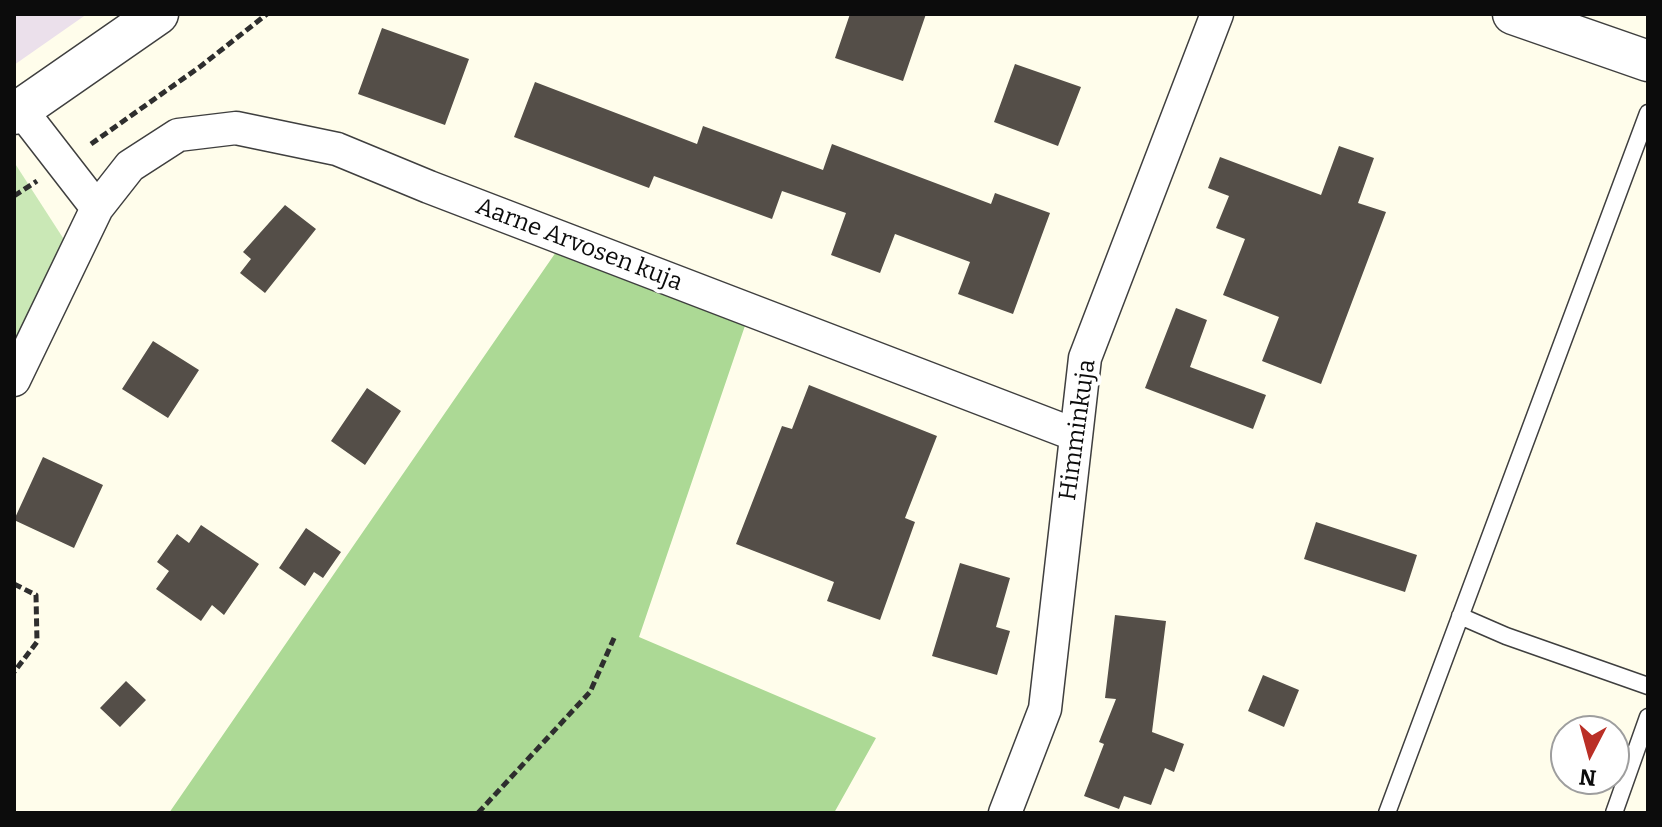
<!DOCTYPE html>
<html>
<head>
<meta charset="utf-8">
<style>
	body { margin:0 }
	#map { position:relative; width:1662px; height:827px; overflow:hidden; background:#fffdeb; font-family:Bitter,serif }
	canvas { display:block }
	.frame { position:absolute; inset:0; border:16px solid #0c0c0c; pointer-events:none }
	.north { position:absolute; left:1550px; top:715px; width:80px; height:80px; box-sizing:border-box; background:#fff; border:2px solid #9e9e9e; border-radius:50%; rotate:186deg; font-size:22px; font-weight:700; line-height:32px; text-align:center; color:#0c0c0c }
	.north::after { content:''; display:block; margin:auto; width:28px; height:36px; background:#ba2f26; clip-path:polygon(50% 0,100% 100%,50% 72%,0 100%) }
</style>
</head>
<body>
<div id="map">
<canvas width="1662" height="827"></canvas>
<div class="frame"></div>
<div class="north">N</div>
</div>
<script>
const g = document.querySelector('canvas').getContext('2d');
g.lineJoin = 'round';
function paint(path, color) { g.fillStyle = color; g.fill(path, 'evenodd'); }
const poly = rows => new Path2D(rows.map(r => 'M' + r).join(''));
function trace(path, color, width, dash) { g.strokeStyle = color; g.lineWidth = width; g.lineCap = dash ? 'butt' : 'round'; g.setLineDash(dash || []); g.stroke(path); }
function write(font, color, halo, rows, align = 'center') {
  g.font = font + ' Bitter,serif'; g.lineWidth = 8; g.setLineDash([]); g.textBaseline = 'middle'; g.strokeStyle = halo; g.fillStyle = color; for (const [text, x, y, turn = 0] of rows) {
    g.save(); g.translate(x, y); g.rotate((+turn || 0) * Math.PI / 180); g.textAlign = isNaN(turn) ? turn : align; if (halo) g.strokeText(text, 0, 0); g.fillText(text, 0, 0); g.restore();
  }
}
paint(poly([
	[14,14,87,14,14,65]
]), '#ebe0eb');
paint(poly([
	[14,162,74,255,14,380]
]), '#cae8b6');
paint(poly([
	[565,239,750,311,639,637,876,738,834,813,169,813]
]), '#acd995');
paint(poly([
	[850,14,926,14,903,81,835,58],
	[382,28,469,59,445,125,358,94],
	[1015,64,1081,87,1058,146,994,122],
	[535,82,697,144,703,126,823,170,832,144,991,204,995,193,1050,213,1013,314,958,294,970,262,895,234,880,273,831,255,846,213,782,191,772,219,654,176,649,188,514,137],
	[1339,146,1374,158,1358,203,1386,212,1321,384,1262,361,1279,317,1223,295,1245,239,1216,228,1229,196,1208,188,1220,157,1321,195],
	[285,205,316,229,265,293,240,273,251,259,243,252],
	[1176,308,1207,320,1190,367,1266,395,1253,429,1145,388],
	[153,341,199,370,168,418,122,389],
	[809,385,937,436,905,518,915,522,880,620,827,601,834,582,736,544,782,426,792,429],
	[367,388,401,411,365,465,331,441],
	[43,457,103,485,74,548,14,520],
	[1316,522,1417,555,1405,592,1304,559],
	[201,525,259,564,224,615,212,605,201,621,156,589,169,571,157,562,177,534,189,543],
	[306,528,341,552,323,578,314,572,305,586,279,568],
	[960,563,1010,578,996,627,1010,631,997,675,932,656],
	[1115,615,1166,621,1152,732,1184,744,1174,772,1165,768,1151,805,1124,796,1119,809,1084,796,1104,744,1099,742,1116,699,1105,698],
	[1263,675,1299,690,1284,727,1248,711],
	[126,681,146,700,120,727,100,708]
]), '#544e48');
const service = poly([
	[1460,616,1506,636,1648,686],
	[1387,813,1648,113],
	[1614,813,1648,717]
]);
const minor = poly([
	[97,208,130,166,178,135,236,128,337,149,429,187,1076,435],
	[14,380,97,208,21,110],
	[1005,813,1045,709,1085,358,1217,14]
]);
const tertiary = poly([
	[1513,14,1648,61],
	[14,114,158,14]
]);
trace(service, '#3f3f3f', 19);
trace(minor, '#3f3f3f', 35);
trace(tertiary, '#3f3f3f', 43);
trace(poly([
	[91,144,201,66,267,14],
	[14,196,37,181],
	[14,584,36,595,37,642,14,672],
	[478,813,590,692,615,636]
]), '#2e2e2e', 5, [8, 4]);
trace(service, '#fff', 16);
trace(minor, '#fff', 32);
trace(tertiary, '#fff', 40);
write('24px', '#0c0c0c', '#fff', [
	["Aarne Arvosen kuja",579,245,21],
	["Himminkuja",1078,430,-82]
]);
</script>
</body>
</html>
